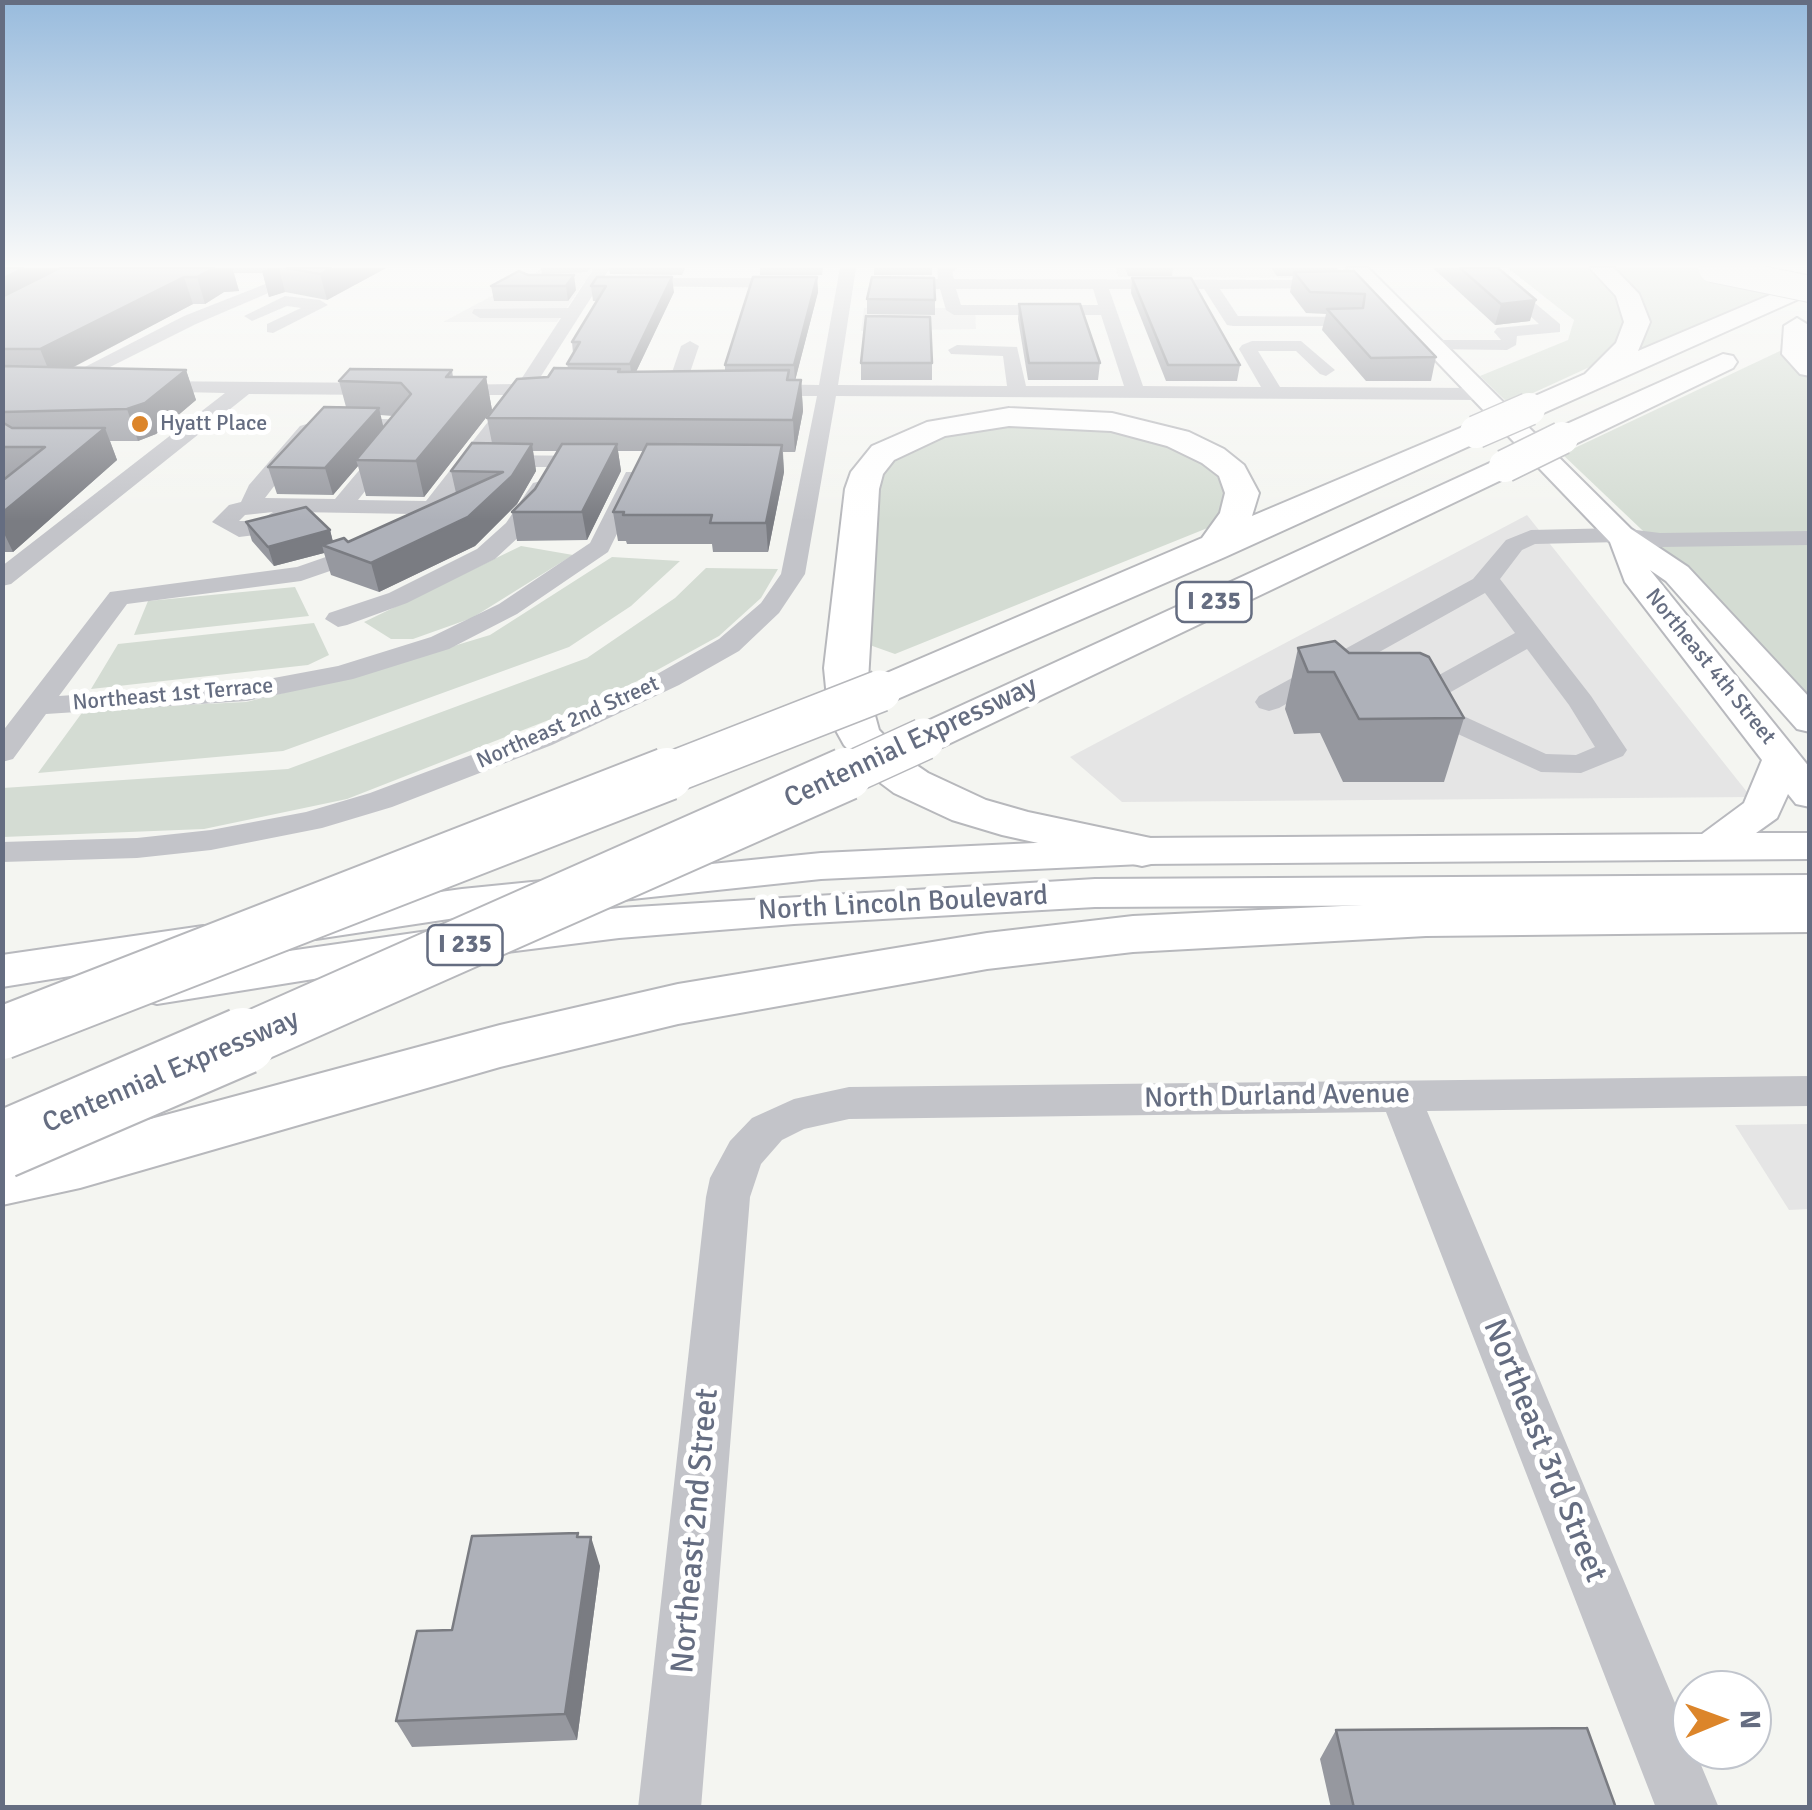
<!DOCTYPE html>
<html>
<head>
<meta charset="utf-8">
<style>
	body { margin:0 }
	#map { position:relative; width:1812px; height:1810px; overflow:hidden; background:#f4f5f1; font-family:Signika,sans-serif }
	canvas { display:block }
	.frame { position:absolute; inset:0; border:5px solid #656d81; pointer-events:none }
	.north { position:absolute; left:1672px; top:1670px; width:100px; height:100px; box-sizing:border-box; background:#fff; border:2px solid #c1c5cd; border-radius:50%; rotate:89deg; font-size:28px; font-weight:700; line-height:40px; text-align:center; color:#656d81 }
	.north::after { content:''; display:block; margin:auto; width:35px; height:45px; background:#dc852a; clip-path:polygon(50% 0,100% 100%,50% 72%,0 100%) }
</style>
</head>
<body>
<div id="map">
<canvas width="1812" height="1810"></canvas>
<div class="frame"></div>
<div class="north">N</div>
</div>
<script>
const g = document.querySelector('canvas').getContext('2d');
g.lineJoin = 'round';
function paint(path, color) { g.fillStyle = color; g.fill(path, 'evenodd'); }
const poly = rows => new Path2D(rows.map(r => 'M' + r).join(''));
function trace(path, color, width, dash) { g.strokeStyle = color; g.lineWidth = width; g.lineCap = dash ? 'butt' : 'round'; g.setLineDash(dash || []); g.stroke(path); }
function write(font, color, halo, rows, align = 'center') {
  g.font = font + ' Signika,sans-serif'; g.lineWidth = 10; g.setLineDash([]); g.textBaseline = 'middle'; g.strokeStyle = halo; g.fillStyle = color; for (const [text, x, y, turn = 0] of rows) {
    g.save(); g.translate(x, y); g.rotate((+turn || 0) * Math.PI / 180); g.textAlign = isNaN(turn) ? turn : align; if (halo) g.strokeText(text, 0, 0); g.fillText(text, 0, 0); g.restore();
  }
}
paint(poly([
	[544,268,594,268,557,322,443,322],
	[1115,268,1338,268,1347,278,1119,277],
	[864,308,975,308,976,329,861,331],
	[1527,515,1751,797,1122,802,1070,757],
	[1809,1124,1809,1209,1789,1210,1735,1125]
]), '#e5e5e5');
paint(poly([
	[1508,268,1594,268,1623,298,1627,334,1594,365,1509,404,1480,376,1568,340,1574,320],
	[1607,268,1697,268,1768,283,1779,290,1634,353,1624,282],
	[1782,350,1809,374,1809,703,1720,604,1562,454],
	[1080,421,1183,447,1224,478,1229,507,1210,527,895,654,864,643,874,488,888,459,970,425],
	[521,546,573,555,472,618,413,639,391,639,364,622],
	[612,557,680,561,631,606,569,647,283,751,38,773,84,710,246,702,361,674,490,635],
	[706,568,778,569,761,598,719,636,610,696,347,799,204,829,3,837,3,788,288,769,587,658,675,598],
	[295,587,309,616,134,635,148,601],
	[314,623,329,655,308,665,91,689,118,644]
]), '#d4dcd3');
const major = poly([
	[1347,268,1368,268,1631,529,1688,567,1810,698,1810,732,1797,729,1666,581,1650,570,1810,768,1810,807,1796,804,1788,794,1777,818,1756,833,1810,833,1810,859,1142,864,821,879,462,917,316,939,300,935,293,924,300,913,316,909,462,889,821,853,1142,838,1702,834,1744,803,1762,760,1625,582,1610,542,1347,268],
	[1810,875,1810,903,1095,907,794,924,619,938,499,953,483,949,476,938,483,927,499,923,619,908,1095,879,1810,875],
	[203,926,219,930,226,941,219,952,2,987,2,955,203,926],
	[435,930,451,935,458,946,451,957,157,1004,140,999,133,987,140,975,157,970,435,930]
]);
const highway = poly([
	[1590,268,1614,268,1639,294,1650,322,1638,351,1810,278,1810,294,1539,415,1519,415,1514,409,1519,403,1585,374,1616,343,1624,322,1616,296,1590,268],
	[1797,318,1810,326,1810,376,1800,374,1782,354,1784,326,1797,318],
	[1723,354,1733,356,1737,362,1733,368,1573,445,1562,447,1551,445,1547,438,1551,431,1723,354],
	[1009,408,1112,413,1189,432,1224,449,1244,465,1259,493,1252,516,1465,426,1476,423,1487,426,1491,432,1487,438,1225,557,895,700,871,701,879,730,906,758,928,773,986,800,1028,812,1160,840,1167,851,1160,862,1142,866,1002,835,952,820,894,793,874,778,844,745,829,718,824,668,845,489,851,472,872,446,927,422,1009,408],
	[1009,426,1111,431,1167,446,1202,463,1219,476,1225,493,1220,513,1202,538,868,681,879,489,883,474,894,460,945,436,1009,426],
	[1505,456,1516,459,1521,466,1516,473,940,748,924,752,908,748,902,739,908,730,1505,456],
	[1810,898,1810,932,1426,936,1133,952,987,969,678,1024,500,1067,80,1188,2,1205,2,1153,80,1138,500,1025,678,984,987,933,1133,916,1426,902,1810,898]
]);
trace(major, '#b8b9be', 4);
trace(highway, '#b7b8bc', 4);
paint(poly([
	[306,268,327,268,196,324,62,391,48,391,46,387,184,316,306,268],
	[594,268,610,268,536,384,556,384,565,390,556,396,529,395,484,455,600,456,608,457,611,462,608,467,487,467,478,464,442,513,423,531,385,552,301,581,127,604,59,696,247,683,338,666,431,637,499,604,590,543,626,472,642,472,645,477,608,552,517,614,449,649,353,679,247,701,46,714,13,759,2,762,2,732,110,592,297,567,369,542,407,521,413,514,296,512,294,521,272,533,239,537,212,522,229,505,241,502,249,485,300,426,329,417,409,420,415,428,358,500,426,501,509,395,443,395,436,393,436,385,518,384,561,318,480,318,472,313,474,309,568,308,594,268],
	[331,429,393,430,335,499,265,498,314,434,331,429],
	[273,512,259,521,239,521,245,515,273,512],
	[840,268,856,268,838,385,1007,386,1003,356,951,354,948,350,957,345,1017,347,1026,386,1124,386,1101,315,954,315,946,310,940,289,888,289,880,284,888,279,938,279,937,268,957,268,952,273,954,279,1336,280,1342,282,1342,288,1220,289,1238,316,1352,317,1358,318,1358,326,1233,326,1227,325,1204,289,1109,289,1143,386,1261,387,1239,349,1242,345,1252,341,1301,341,1335,370,1326,376,1320,374,1296,351,1258,351,1280,387,1480,388,1490,394,1480,400,836,396,805,574,779,613,739,651,679,685,552,745,392,807,322,828,211,850,137,858,2,862,2,842,137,838,211,830,306,812,370,793,530,733,659,673,719,639,761,603,781,574,817,396,753,396,744,390,753,384,819,385,840,268],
	[956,289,1093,289,1098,305,961,305,956,289],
	[1476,268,1493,268,1560,324,1560,332,1517,336,1516,345,1507,350,1427,349,1424,345,1433,340,1501,340,1494,332,1497,328,1539,324,1476,268],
	[628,278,796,278,804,283,796,288,622,286,620,283,628,278],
	[285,296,320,300,328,305,273,333,267,332,267,324,301,308,287,306,252,321,244,316,285,296],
	[690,341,699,346,684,390,682,394,668,394,666,390,681,346,690,341],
	[143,381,386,383,395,389,386,395,249,394,11,584,2,586,2,566,225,393,136,391,136,383,143,381],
	[541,481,552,488,523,533,495,559,407,603,347,625,338,627,325,619,329,613,389,593,477,549,506,523,533,483,541,481],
	[1620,528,1660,533,1810,531,1810,545,1660,547,1620,542,1535,544,1522,550,1500,579,1591,696,1627,750,1623,756,1581,773,1541,772,1401,708,1397,702,1401,696,1515,633,1485,593,1279,708,1269,711,1259,708,1255,702,1259,696,1473,579,1506,540,1531,530,1620,528],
	[1527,649,1569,705,1595,747,1576,755,1546,754,1433,702,1527,649],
	[1810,1076,1810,1106,1427,1111,1719,1808,1656,1808,1386,1112,849,1119,804,1129,782,1140,761,1164,750,1197,701,1808,638,1808,706,1197,710,1178,730,1141,752,1118,794,1099,849,1087,1810,1076]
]), '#c3c4c9');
paint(major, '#fff');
paint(highway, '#fff');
const highwayBridgeFar4 = poly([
	[1712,269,1810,289]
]);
const highwayBridgeFar3 = poly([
	[1476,432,1529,409],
	[1505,466,1562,438]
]);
const highwayBridgeFar2 = poly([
	[660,777,880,691],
	[841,777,924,739]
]);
const highwayBridgeFar1 = poly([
	[2,1033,667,774],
	[237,1044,846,774]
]);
const highwayBridge = poly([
	[2,1145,243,1041]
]);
trace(highwayBridgeFar4, '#b7b8bc', 28, []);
trace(highwayBridgeFar3, '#b7b8bc', 35, []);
trace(highwayBridgeFar2, '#b7b8bc', 44, []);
trace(highwayBridgeFar1, '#b7b8bc', 56, []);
trace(highwayBridge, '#b7b8bc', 70, []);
trace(highwayBridgeFar4, '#fff', 26);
trace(highwayBridgeFar3, '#fff', 32);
trace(highwayBridgeFar2, '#fff', 41);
trace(highwayBridgeFar1, '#fff', 52);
trace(highwayBridge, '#fff', 66);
paint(poly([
	[2,268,386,268,327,300,285,292,269,297,263,273,234,273,239,291,224,292,205,304,193,304,72,368,186,370,196,400,156,434,138,441,110,441,117,460,13,552,2,552,2,481,4,480,2,480],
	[541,268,591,268,587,272,542,274],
	[609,268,685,268,682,275,610,274],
	[760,268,823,268,822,275,760,275],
	[874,268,932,268,932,275,874,275],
	[1125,268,1173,268,1172,276,1128,276],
	[1271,268,1337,268,1337,271,1354,271,1436,357,1431,381,1366,381,1322,330,1326,314,1306,313,1290,292,1293,276,1277,276],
	[1433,268,1498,268,1530,321,1495,325],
	[528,275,576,290,568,301,494,301,491,286],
	[597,277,674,292,636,372,725,371,725,365,817,277,818,292,795,380,801,380,803,411,795,452,783,452,784,472,768,552,713,552,712,544,627,544,626,541,618,541,613,512,643,451,618,451,621,471,587,540,517,541,512,512,535,489,558,451,533,451,536,471,517,504,475,546,379,592,331,575,324,553,274,566,252,541,246,522,330,530,333,542,348,542,456,493,451,471,492,443,487,418,548,377,568,368,567,364,573,353,572,342,597,301,593,301,591,286],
	[1132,278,1240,365,1237,381,1166,381,1131,293],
	[867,299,935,300,935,315,867,314],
	[1019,304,1100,363,1098,380,1028,380,1018,319],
	[861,363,932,363,932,380,861,380],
	[452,370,453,377,486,377,492,410,424,497,366,496,358,466,333,495,277,494,268,467,346,407,339,381],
	[380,415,393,416,383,427],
	[1298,648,1349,653,1464,718,1444,782,1343,782,1320,733,1294,734,1285,709],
	[579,1537,600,1566,577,1740,412,1747,396,1721,452,1630],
	[1336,1730,1616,1808,1331,1808,1320,1759]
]), '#96989f');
paint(poly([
	[23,268,77,268,2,312,2,279],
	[214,268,232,268,239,291,224,292,205,304,197,277],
	[271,268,279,268,285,292,269,297,262,271],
	[331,268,386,268,327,300,320,274],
	[574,275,576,290,568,301,566,286],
	[184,277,193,304,52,378,40,349],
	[672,277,674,292,632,380,630,364],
	[817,277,818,292,795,381,794,365],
	[1536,300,1530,321,1495,325,1501,304],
	[186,370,196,400,156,434,138,441,127,409],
	[486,377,492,410,424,497,416,461],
	[801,380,803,411,795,452,793,420],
	[379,408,385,434,356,460,358,466,333,495,325,468],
	[105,428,117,460,13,552,2,529,2,513],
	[532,444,536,471,517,504,475,546,379,592,371,563,468,517],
	[617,444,621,471,587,540,582,512],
	[782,445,784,472,768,552,766,523],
	[330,530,335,550,322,545,324,553,274,566,268,547],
	[591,1537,600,1566,577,1740,565,1714]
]), '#7a7c82');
const building = poly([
	[2,268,23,268,2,279,2,268],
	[60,268,214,268,197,277,184,277,40,349,2,349,2,297,60,268],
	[287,268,331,268,320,274,287,268],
	[1460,268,1498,268,1536,300,1501,304,1460,268],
	[519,271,528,275,574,275,566,286,491,286,519,271],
	[1354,271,1436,357,1371,358,1327,309,1363,308,1365,294,1310,292,1294,272,1354,271],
	[597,277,672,277,630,364,567,364,580,342,572,342,606,286,591,286,597,277],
	[753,277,817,277,794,365,725,365,753,277],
	[872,277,934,278,935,300,867,299,872,277],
	[1132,278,1191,278,1240,365,1168,365,1132,278],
	[1019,304,1080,304,1100,363,1029,363,1019,304],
	[866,316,930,317,932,363,861,363,866,316],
	[2,366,186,370,145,403,127,409,3,412,2,415,2,366],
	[554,368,620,369,618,372,789,370,787,380,801,380,793,420,487,418,517,379,548,377,554,368],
	[350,369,452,370,446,377,486,377,416,461,356,460,411,394,401,383,339,381,350,369],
	[324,407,379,408,325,468,268,467,324,407],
	[2,422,12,428,105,428,2,513,2,481,45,447,2,447,2,422],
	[472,443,532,444,512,476,468,517,371,563,322,545,344,538,348,542,503,472,451,471,472,443],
	[562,444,617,444,582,512,512,512,535,489,562,444],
	[647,444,782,445,766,523,710,523,712,515,623,515,624,512,613,512,647,444],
	[306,507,330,530,268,547,246,522,306,507],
	[1335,641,1349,653,1420,653,1429,657,1464,718,1359,719,1334,672,1308,672,1298,648,1335,641],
	[578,1533,577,1537,591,1537,565,1714,396,1721,417,1631,452,1630,472,1536,578,1533],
	[1587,1728,1616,1808,1354,1808,1336,1730,1587,1728]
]);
paint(building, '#aeb1b9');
trace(building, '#7a7c82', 2.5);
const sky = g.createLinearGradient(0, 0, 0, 521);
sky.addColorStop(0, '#98bbdd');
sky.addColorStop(0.51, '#fafaf9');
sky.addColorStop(1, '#fafaf900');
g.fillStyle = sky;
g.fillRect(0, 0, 1812, 521);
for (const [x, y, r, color] of [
	[140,424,10,"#dc852a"]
]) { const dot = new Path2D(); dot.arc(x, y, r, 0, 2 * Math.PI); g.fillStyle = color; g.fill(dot); trace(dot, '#fff', 4); }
write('22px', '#656d81', '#fff', [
	["Hyatt Place",160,424]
], 'left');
write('22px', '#656d81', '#fff', [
	["Northeast 4th Street",1710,667,51],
	["Northeast 1st Terrace",173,695,-5],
	["Northeast 2nd Street",568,723,-24]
]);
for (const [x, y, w] of [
	[1214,602,75],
	[465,945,75]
]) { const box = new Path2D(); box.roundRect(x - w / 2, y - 20, w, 40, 8); g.fillStyle = '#fff'; g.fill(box); trace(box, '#656d81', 2.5); }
write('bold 25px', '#656d81', null, [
	["I 235",1214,602],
	["I 235",465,945]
]);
write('28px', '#656d81', '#fff', [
	["Centennial Expressway",911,743,-25],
	["North Lincoln Boulevard",903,904,-3],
	["Centennial Expressway",171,1072,-23],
	["North Durland Avenue",1277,1097,-1]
]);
write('32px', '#656d81', '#fff', [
	["Northeast 3rd Street",1544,1451,68],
	["Northeast 2nd Street",696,1531,-85]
]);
</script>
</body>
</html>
